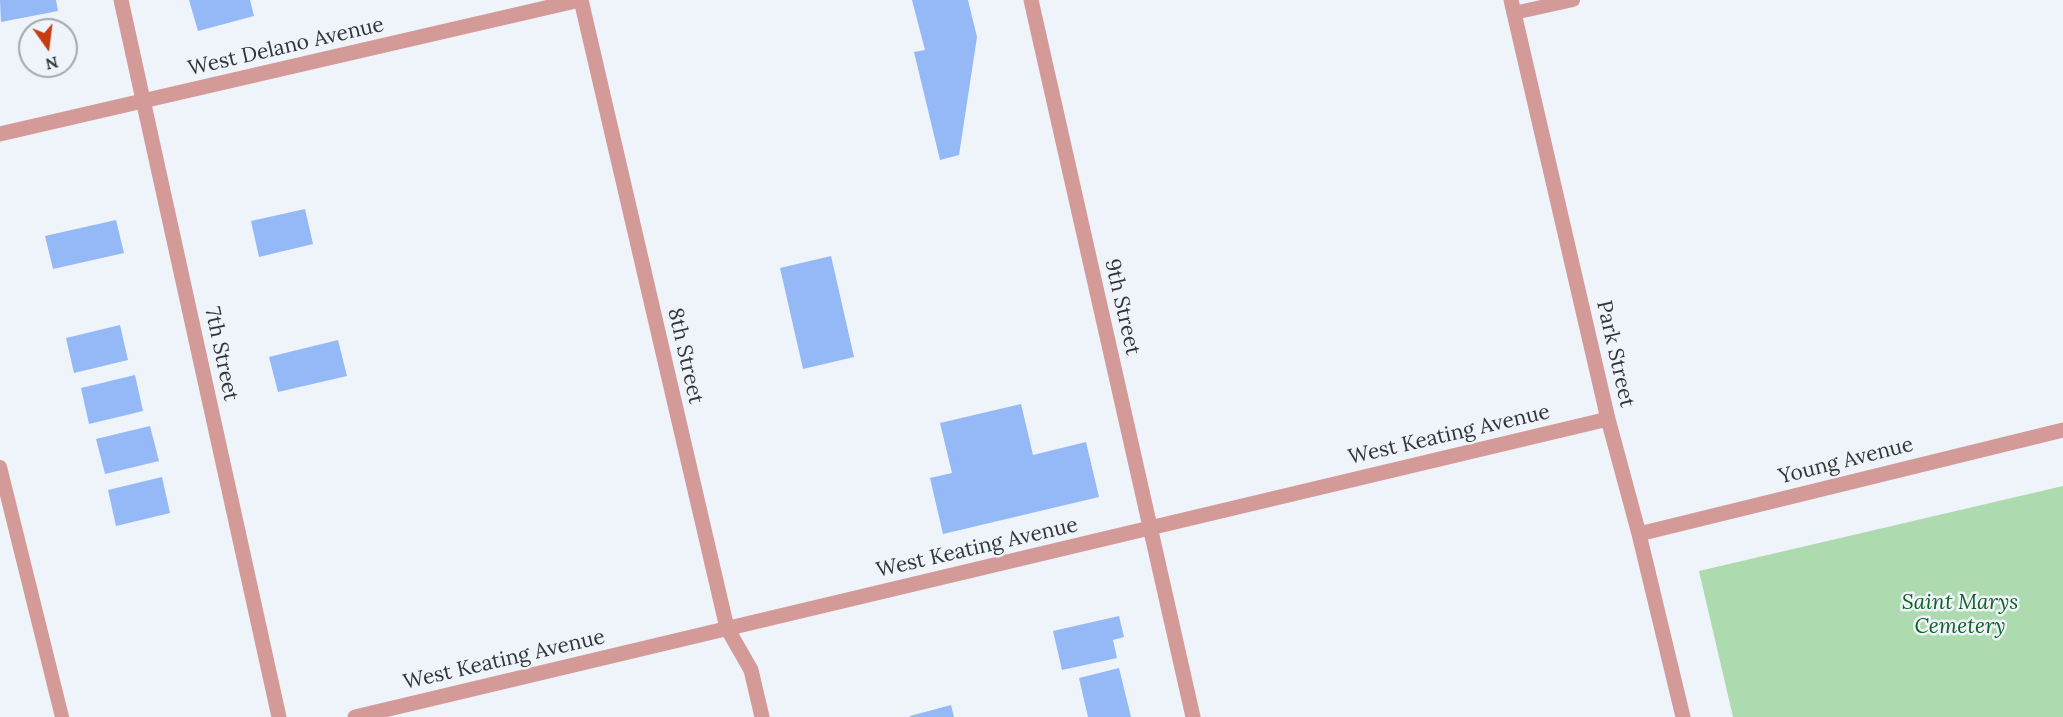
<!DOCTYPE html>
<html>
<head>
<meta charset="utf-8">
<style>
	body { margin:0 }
	#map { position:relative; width:2063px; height:717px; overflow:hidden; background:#eff3fa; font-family:Lora,serif }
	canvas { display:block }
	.north { position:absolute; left:18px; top:18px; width:60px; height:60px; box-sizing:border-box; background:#eff3fa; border:2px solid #a4a7ac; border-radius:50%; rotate:166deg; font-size:16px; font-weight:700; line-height:24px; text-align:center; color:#333537 }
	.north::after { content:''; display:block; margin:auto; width:21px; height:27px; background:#c53d0e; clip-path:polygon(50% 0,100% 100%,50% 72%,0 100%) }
</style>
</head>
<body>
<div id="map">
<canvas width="2063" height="717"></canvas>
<div class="north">N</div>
</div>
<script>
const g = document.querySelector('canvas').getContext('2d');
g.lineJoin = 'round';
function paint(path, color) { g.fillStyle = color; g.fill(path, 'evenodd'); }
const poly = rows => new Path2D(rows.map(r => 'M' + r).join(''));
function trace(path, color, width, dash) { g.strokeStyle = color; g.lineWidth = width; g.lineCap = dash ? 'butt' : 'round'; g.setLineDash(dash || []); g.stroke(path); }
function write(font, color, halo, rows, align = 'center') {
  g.font = font + ' Lora,serif'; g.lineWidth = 5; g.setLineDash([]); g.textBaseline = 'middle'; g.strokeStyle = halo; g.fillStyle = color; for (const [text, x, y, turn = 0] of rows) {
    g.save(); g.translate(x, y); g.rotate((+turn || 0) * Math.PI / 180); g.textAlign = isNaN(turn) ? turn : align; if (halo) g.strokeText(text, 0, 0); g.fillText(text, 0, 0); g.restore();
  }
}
paint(poly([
	[2063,486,2063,717,1733,717,1699,571]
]), '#aedab0');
paint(poly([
	[0,0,56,0,58,11,1,22],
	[189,0,250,0,254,16,198,31],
	[912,0,968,0,977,37,959,155,940,160,914,52,925,50],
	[305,209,313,244,259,257,251,221],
	[116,220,124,253,53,269,45,236],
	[831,256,854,357,803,369,780,268],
	[120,325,128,360,74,373,66,338],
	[338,340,347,376,278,392,269,357],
	[135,375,143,411,89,424,81,388],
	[1021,404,1033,455,1086,442,1099,497,943,534,930,478,952,473,940,423],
	[150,426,159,461,105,474,96,439],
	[162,477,170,513,116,526,108,490],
	[1119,616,1124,637,1113,640,1117,658,1062,670,1053,631],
	[1119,668,1131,717,1088,717,1079,678],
	[951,705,954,717,910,717,910,716]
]), '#94b9f6');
trace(poly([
	[1514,13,1573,0],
	[0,467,62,717]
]), '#d49a98', 14);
trace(poly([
	[121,0,279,717],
	[581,0,727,628,751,670,762,717],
	[1031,0,1193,717],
	[1511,0,1608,419,1639,534,1683,717],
	[0,134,580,0],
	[1639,534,2063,430],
	[355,717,1608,419]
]), '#d49a98', 15);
write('21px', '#333537', '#eff3fa', [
	["West Delano Avenue",286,47,-13],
	["9th Street",1122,307,77],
	["7th Street",221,354,78],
	["Park Street",1615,354,77],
	["8th Street",685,356,77],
	["West Keating Avenue",1449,435,-13],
	["Young Avenue",1846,461,-14],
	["West Keating Avenue",977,548,-13],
	["West Keating Avenue",504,660,-13]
]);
write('italic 21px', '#0d6421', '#eff3fa', [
	["Saint Marys",1960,603],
	["Cemetery",1960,627]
]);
</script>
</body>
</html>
